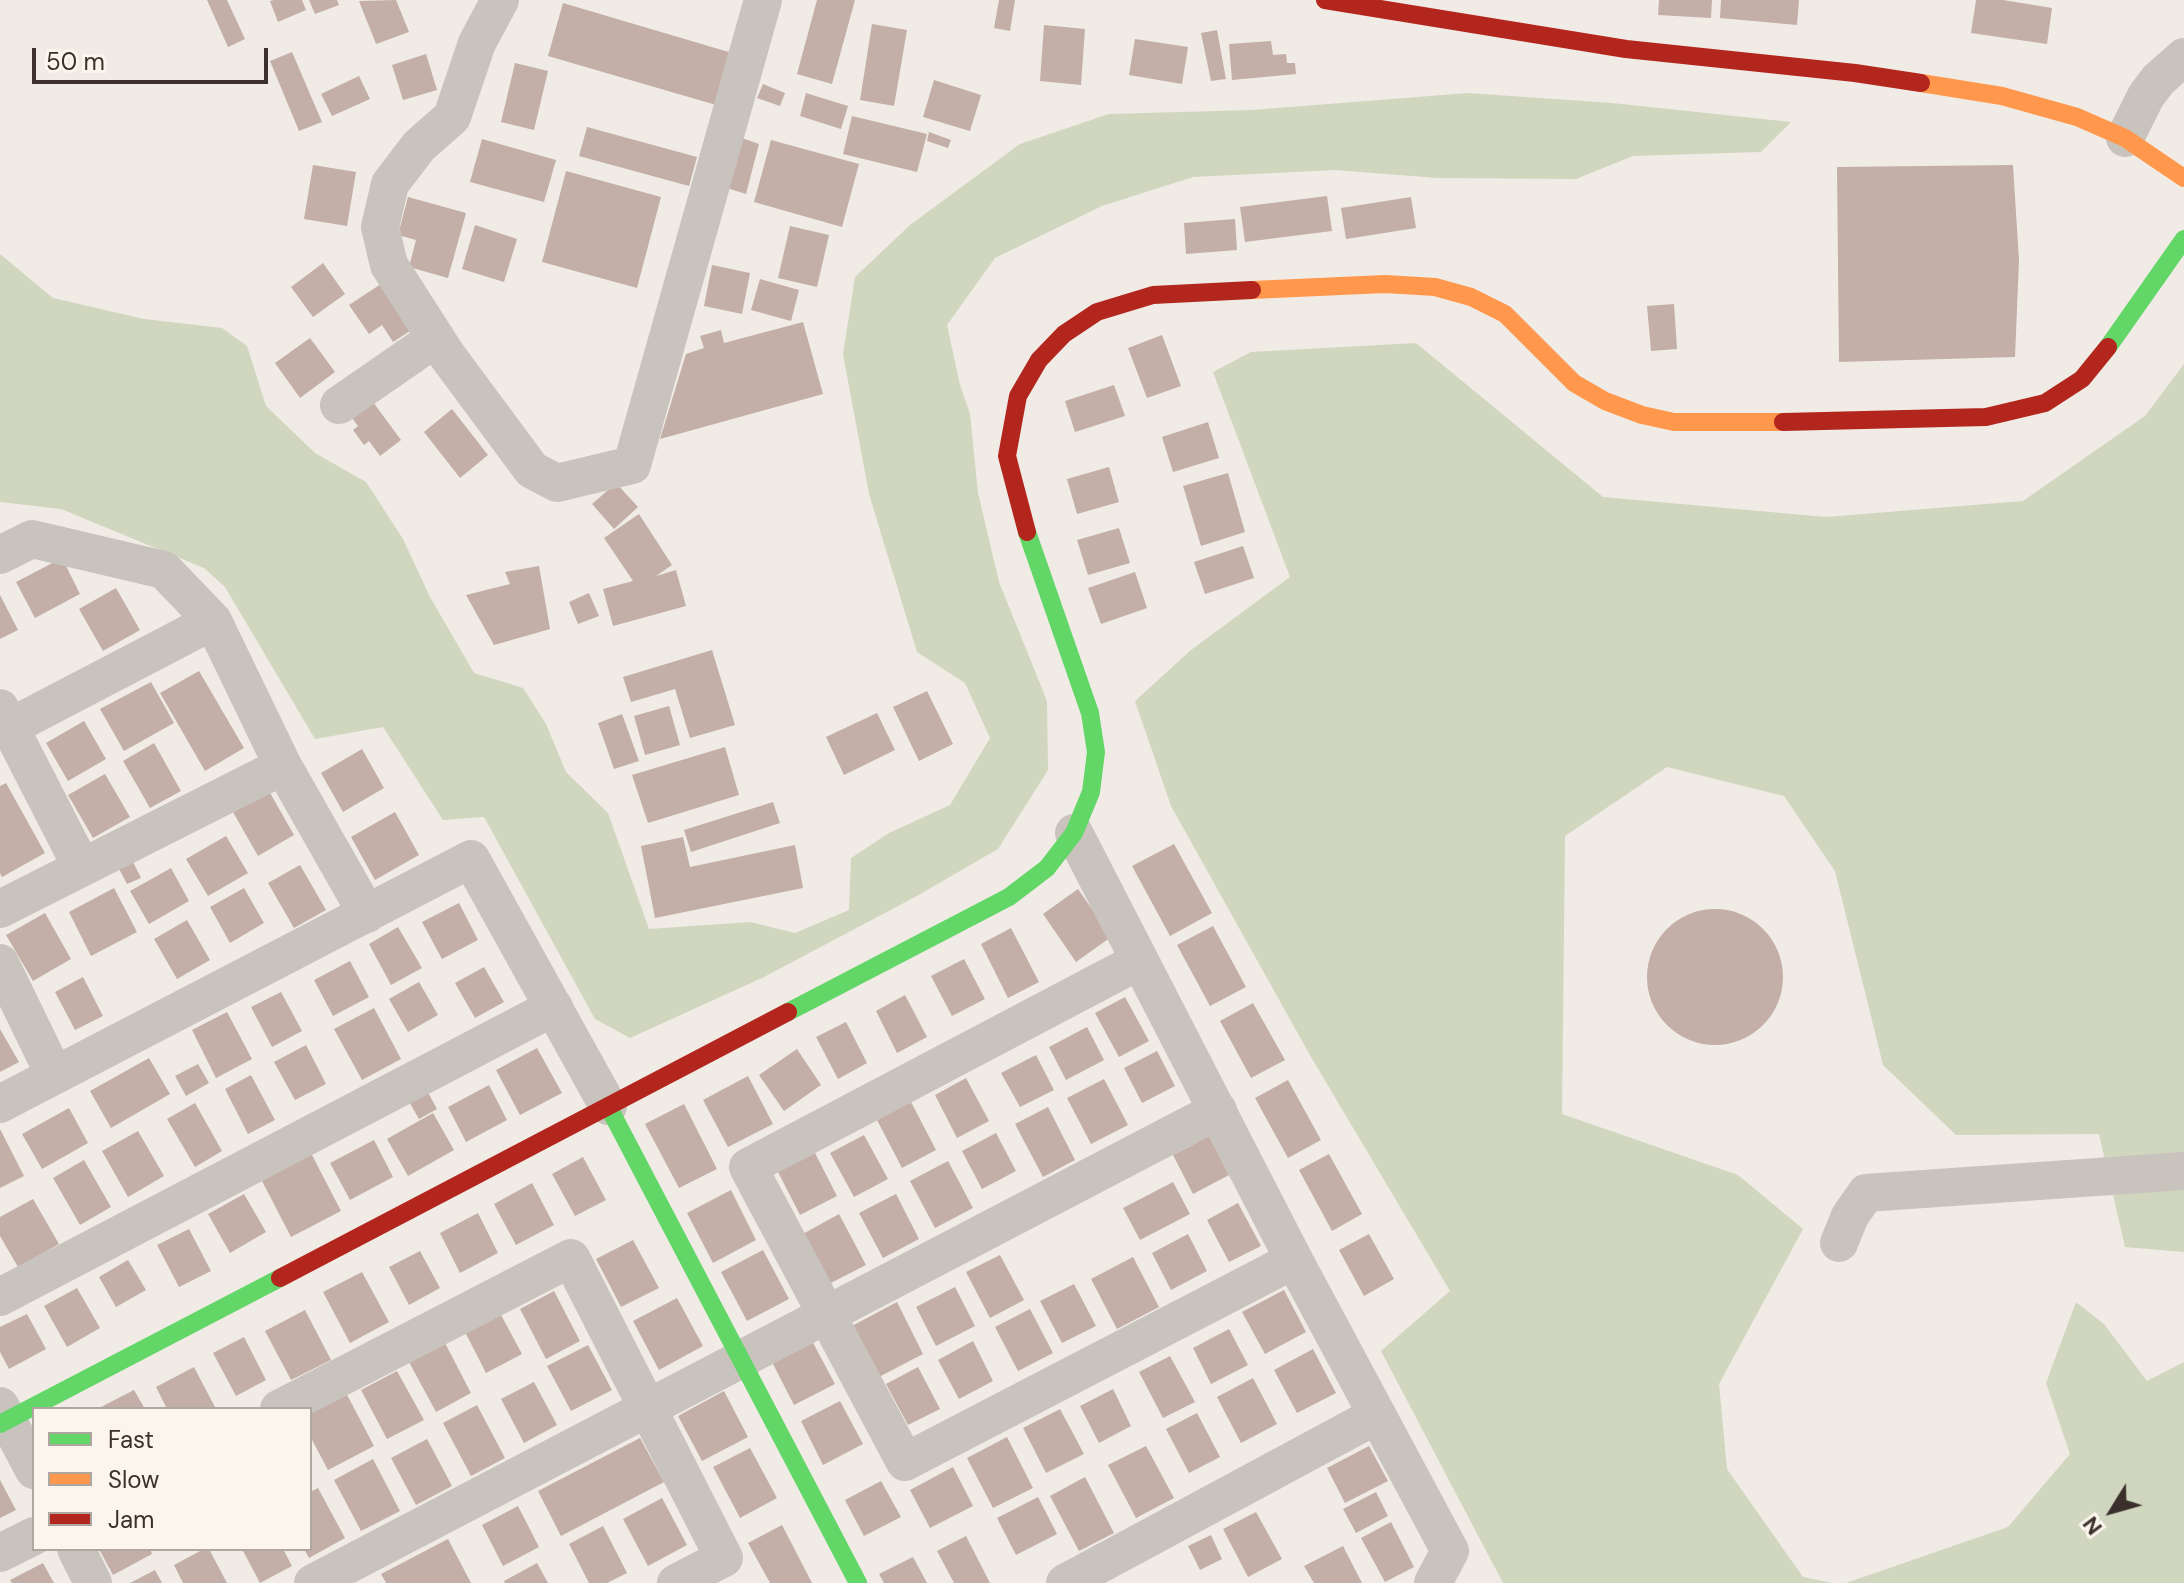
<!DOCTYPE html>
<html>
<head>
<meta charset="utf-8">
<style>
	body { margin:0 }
	#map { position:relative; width:2184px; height:1583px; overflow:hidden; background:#f0ebe5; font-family:"DM Sans",sans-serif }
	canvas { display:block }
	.legend { position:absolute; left:32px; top:1407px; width:280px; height:144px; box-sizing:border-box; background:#fbf5ee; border:2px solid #aea6a0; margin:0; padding:10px 14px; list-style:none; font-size:24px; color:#3b302b }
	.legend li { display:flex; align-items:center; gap:16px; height:40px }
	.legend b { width:40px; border:2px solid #aea6a0 }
	.north { position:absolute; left:2072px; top:1471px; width:80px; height:80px; -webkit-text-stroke:6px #fbf5ee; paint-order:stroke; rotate:233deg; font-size:22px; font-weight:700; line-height:32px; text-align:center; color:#3b302b }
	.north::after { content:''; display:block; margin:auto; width:28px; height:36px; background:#3b302b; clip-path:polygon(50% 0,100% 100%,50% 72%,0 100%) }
	.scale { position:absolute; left:32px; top:48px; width:236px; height:36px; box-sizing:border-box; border:4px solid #3b302b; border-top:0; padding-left:10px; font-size:24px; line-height:28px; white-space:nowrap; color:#3b302b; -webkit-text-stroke:6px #fbf5ee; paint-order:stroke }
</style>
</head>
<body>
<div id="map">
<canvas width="2184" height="1583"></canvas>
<ul class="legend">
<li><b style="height:10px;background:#63d668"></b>Fast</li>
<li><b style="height:10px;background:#ff974d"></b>Slow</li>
<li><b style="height:10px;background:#b3261e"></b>Jam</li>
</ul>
<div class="north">N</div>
<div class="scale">50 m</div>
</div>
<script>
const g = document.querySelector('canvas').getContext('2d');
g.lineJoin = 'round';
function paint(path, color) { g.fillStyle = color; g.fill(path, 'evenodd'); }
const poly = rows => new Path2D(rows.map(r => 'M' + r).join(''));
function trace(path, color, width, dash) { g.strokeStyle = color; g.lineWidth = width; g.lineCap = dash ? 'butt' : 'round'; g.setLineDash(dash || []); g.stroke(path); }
paint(poly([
	[1468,93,1612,103,1791,122,1761,152,1633,156,1576,179,1437,178,1335,170,1193,177,1102,206,995,258,947,325,960,385,970,414,978,493,999,582,1047,701,1048,770,998,849,915,897,764,977,630,1038,595,1019,484,817,443,820,383,727,315,739,225,587,204,568,61,509,0,502,0,254,53,298,144,319,222,328,247,346,266,406,315,453,366,482,403,539,430,597,474,673,523,688,546,724,566,772,608,813,649,929,750,922,795,933,849,910,851,858,889,833,950,805,990,738,965,683,917,652,869,494,843,354,855,277,910,225,1020,144,1109,114,1252,110],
	[1416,343,1603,497,1826,517,2023,501,2145,416,2184,364,2184,1252,2125,1247,2099,1134,1956,1135,1883,1065,1835,871,1784,796,1667,767,1565,836,1562,1114,1738,1175,1803,1229,1719,1384,1727,1469,1803,1577,1832,1583,1503,1583,1381,1351,1450,1291,1311,1057,1171,806,1135,701,1191,650,1290,577,1213,372,1251,352],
	[2076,1302,2104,1324,2147,1381,2184,1362,2184,1583,1846,1583,2008,1527,2070,1454,2046,1383]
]), '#d1d6bf');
paint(poly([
	[207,0,227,0,245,39,228,47],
	[274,0,302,0,306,10,278,22,270,1],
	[309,0,337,0,339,5,315,14],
	[396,0,409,32,376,44,359,1],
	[817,0,855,0,832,84,797,74],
	[999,0,1015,0,1010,31,994,28],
	[1659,0,1712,0,1711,18,1658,15],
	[1721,0,1799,0,1797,25,1720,18],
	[1976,0,2003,0,2052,8,2047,44,1971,33],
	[563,3,732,53,716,105,548,56],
	[872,24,907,30,894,106,860,100],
	[1044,25,1085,29,1081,85,1040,81],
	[1217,30,1226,79,1211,81,1201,33],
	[1135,39,1188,47,1182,84,1129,75],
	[1271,41,1273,55,1286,54,1287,63,1295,63,1296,74,1232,80,1229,44],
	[292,52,322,122,299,131,270,61],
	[426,54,437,90,403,100,392,65],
	[515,63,548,71,534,130,501,122],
	[359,76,370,99,332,116,321,94],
	[934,80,981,95,970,131,923,117],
	[763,84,785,93,780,106,757,98],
	[806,93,848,106,841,129,800,116],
	[852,116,927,134,917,172,843,154],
	[587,127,697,157,689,186,579,156],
	[929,132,951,140,948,148,927,141],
	[742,138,759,144,746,194,727,188],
	[482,139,556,160,544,202,470,182],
	[771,140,859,164,842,227,754,202],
	[313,165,356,172,347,226,304,219],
	[2013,165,2019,260,2015,357,1839,362,1837,167],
	[566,171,661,197,637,288,542,262],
	[1327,196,1332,231,1245,242,1240,207],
	[408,197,466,213,448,278,409,267,416,240,398,235],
	[1411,197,1416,228,1346,239,1341,208],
	[1235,219,1237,250,1186,254,1184,223],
	[475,225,517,239,504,282,462,269],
	[790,226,829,235,817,287,778,278],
	[323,263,345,294,313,317,291,287],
	[712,265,750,273,742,314,704,306],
	[760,279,799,290,791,321,751,310],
	[387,280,413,329,393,342,382,325,369,334,349,305],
	[1674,304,1677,349,1651,351,1647,306],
	[803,322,823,394,660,439,686,354,704,348,700,336,721,330,724,343],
	[1162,335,1181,386,1147,398,1128,348],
	[310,338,335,372,300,398,275,363],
	[1114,385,1125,416,1075,432,1065,401],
	[370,398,401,440,380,456,369,441,364,445,353,430,358,426,349,414],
	[452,409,488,455,460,478,424,432],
	[1208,422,1219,458,1173,472,1162,437],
	[1109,467,1119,502,1077,514,1067,479],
	[1228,473,1245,532,1201,546,1183,486],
	[616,483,638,507,614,529,592,504],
	[639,514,672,565,656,576,676,570,686,606,613,626,603,589,633,581,604,538],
	[1119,528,1130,563,1088,575,1077,540],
	[1243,546,1254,578,1205,594,1194,562],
	[62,558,80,594,35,618,16,582],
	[539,566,550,629,494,645,466,595,510,584,505,572],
	[1135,572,1147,608,1101,624,1088,588],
	[116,588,140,630,103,651,79,609],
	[589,593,599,616,578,624,569,602],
	[0,595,18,630,0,639],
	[712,650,735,725,690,738,675,689,631,702,623,677],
	[199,671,244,748,205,771,160,693],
	[151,682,174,723,124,751,100,709],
	[927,691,953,744,919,761,893,707],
	[669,706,680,745,645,755,634,716],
	[877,713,895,750,844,775,826,737],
	[622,714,639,761,614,769,598,723],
	[84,721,106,759,68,781,46,743],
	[154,743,181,791,150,808,123,761],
	[725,747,739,795,648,823,632,775],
	[362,749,384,788,343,812,321,773],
	[105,774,130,817,93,838,68,795],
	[6,783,45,853,2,877,0,873,0,786],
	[269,791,294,835,258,856,233,812],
	[773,802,780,823,691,852,684,830],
	[395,812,419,855,375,880,351,837],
	[226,836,248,873,208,896,186,859],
	[683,837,690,867,795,845,803,888,655,918,641,846],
	[1174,844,1212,913,1170,936,1132,866],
	[132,860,141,878,127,884,118,867],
	[300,865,326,910,294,928,268,883],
	[171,868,189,901,149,924,130,891],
	[114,888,137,932,91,956,69,912],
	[244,888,264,923,230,943,210,907],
	[1078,889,1111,937,1076,962,1043,914],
	[459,903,478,940,442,959,422,922],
	'1647 977a68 68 0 1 1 136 0a68 68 0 1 1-136 0Z',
	[45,913,71,959,33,981,6,935],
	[187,920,210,960,177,979,154,939],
	[1213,926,1246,987,1210,1006,1177,945],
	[398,927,422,968,391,985,369,944],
	[1011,928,1039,982,1008,998,981,944],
	[964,959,985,999,952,1016,931,976],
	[350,961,369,997,333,1016,314,980],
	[484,967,504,1002,475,1018,455,983],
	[83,977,103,1016,75,1030,55,992],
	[419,982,438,1015,408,1032,389,999],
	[281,992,302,1031,272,1047,251,1007],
	[905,995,927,1037,897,1053,876,1011],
	[1125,997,1149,1041,1119,1057,1095,1013],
	[1253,1003,1285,1060,1251,1078,1220,1021],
	[374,1008,401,1059,362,1080,334,1029],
	[227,1012,252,1059,216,1078,192,1030],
	[846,1022,867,1063,838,1079,816,1037],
	[1087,1027,1104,1060,1066,1080,1049,1047],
	[0,1029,19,1062,0,1072],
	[306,1045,326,1084,295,1100,274,1062],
	[537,1048,562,1093,520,1115,496,1070],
	[797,1049,821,1085,784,1111,759,1075],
	[1157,1051,1175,1086,1142,1103,1124,1068],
	[1036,1055,1054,1090,1020,1107,1001,1073],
	[149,1058,170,1094,111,1128,90,1091],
	[198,1064,209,1083,186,1096,175,1076],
	[251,1075,275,1120,248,1134,225,1089],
	[748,1076,773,1124,728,1147,703,1100],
	[966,1078,989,1121,957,1138,935,1095],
	[1104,1079,1128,1125,1091,1144,1067,1098],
	[1288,1080,1321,1140,1288,1158,1255,1098],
	[489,1085,507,1120,466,1142,448,1107],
	[426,1089,437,1109,419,1119,408,1100],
	[911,1102,936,1150,902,1168,877,1120],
	[195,1103,222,1151,195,1167,167,1119],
	[684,1104,717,1169,679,1188,645,1124],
	[1048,1107,1075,1160,1043,1177,1015,1124],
	[69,1108,88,1143,42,1169,22,1134],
	[433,1113,454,1150,408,1176,387,1139],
	[0,1129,24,1176,0,1188],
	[138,1131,164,1176,128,1197,102,1151],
	[996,1133,1016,1171,982,1189,962,1151],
	[864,1135,888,1179,854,1197,830,1153],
	[1209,1136,1229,1175,1193,1194,1173,1155],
	[374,1140,393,1177,350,1200,330,1163],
	[311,1153,341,1211,291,1237,261,1179],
	[815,1153,837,1196,800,1215,778,1172],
	[1329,1154,1362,1214,1332,1231,1299,1170],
	[583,1157,606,1200,575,1216,552,1174],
	[84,1160,111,1207,80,1225,53,1178],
	[948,1161,973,1208,935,1228,910,1181],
	[1173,1182,1190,1214,1140,1240,1123,1208],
	[532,1183,554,1225,516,1245,494,1204],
	[731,1190,756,1240,713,1263,687,1213],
	[244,1194,266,1232,230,1253,208,1214],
	[896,1194,919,1239,883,1258,859,1213],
	[33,1199,59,1244,18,1267,0,1236,0,1217],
	[1238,1203,1261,1246,1229,1262,1207,1220],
	[478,1213,498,1253,460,1273,440,1233],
	[839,1214,866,1265,827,1285,801,1235],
	[189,1229,211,1271,179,1287,157,1245],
	[1188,1234,1207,1271,1171,1290,1152,1253],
	[1369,1234,1394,1279,1364,1296,1339,1250],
	[633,1240,659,1288,621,1307,596,1259],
	[763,1250,789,1299,747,1321,721,1272],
	[420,1251,440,1288,409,1305,389,1267],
	[1000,1255,1024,1300,990,1318,966,1272],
	[1133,1257,1159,1307,1117,1329,1091,1279],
	[128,1260,146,1290,116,1307,99,1277],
	[362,1272,389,1322,350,1343,323,1292],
	[1074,1284,1096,1326,1062,1343,1040,1301],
	[955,1287,975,1326,936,1346,916,1307],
	[77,1288,100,1328,67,1347,44,1306],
	[1284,1290,1306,1332,1265,1354,1242,1312],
	[554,1291,580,1341,546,1359,520,1309],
	[677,1298,703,1346,659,1370,633,1321],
	[897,1302,923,1354,877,1378,850,1327],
	[1030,1309,1053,1353,1018,1371,995,1327],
	[305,1310,331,1360,291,1380,265,1331],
	[500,1313,522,1354,486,1373,465,1332],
	[27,1314,46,1349,9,1369,0,1352,0,1327],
	[1229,1329,1248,1365,1211,1384,1193,1348],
	[244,1337,266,1380,236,1396,213,1353],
	[811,1339,835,1384,794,1405,771,1360],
	[973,1341,993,1381,959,1399,938,1360],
	[445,1343,471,1393,436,1412,409,1362],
	[588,1345,612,1390,571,1411,547,1366],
	[1313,1349,1336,1393,1297,1413,1274,1370],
	[1170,1356,1195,1402,1163,1418,1139,1372],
	[194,1367,216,1409,167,1409,156,1387],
	[918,1367,940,1409,908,1425,886,1384],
	[397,1371,424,1420,387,1439,361,1390],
	[1253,1378,1277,1424,1241,1443,1217,1397],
	[534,1382,557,1425,524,1443,501,1399],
	[344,1389,374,1446,328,1470,310,1436,310,1409],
	[1113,1389,1131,1426,1099,1443,1080,1406],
	[134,1390,145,1409,97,1409],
	[724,1391,748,1437,702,1461,678,1416],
	[840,1401,863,1444,823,1465,801,1421],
	[477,1405,505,1458,471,1476,443,1423],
	[1060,1409,1084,1454,1046,1473,1023,1428],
	[1197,1413,1220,1457,1189,1473,1166,1429],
	[1007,1437,1033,1488,993,1508,967,1458],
	[640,1438,664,1482,561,1536,538,1491],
	[427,1439,452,1486,416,1505,391,1458],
	[1146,1446,1174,1498,1136,1518,1108,1465],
	[1369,1446,1388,1481,1345,1503,1327,1468],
	[750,1448,777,1498,740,1518,713,1467],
	[373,1459,400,1511,361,1531,334,1480],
	[953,1467,973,1506,930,1528,910,1490],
	[1085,1477,1114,1533,1079,1551,1050,1496],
	[0,1480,16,1510,0,1518],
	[881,1481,901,1517,864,1536,845,1500],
	[318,1488,345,1538,309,1558,304,1549,310,1549,310,1492],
	[1376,1492,1388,1516,1356,1533,1343,1509],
	[1038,1497,1057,1534,1016,1555,997,1518],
	[662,1498,687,1545,648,1566,623,1519],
	[518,1506,539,1547,503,1566,482,1525],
	[1256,1512,1282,1559,1248,1577,1223,1529],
	[1391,1522,1414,1567,1385,1582,1361,1538],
	[782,1525,812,1583,770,1583,748,1543],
	[603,1526,627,1573,607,1583,589,1583,569,1544],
	[1211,1535,1222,1559,1200,1570,1188,1546],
	[966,1536,990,1583,954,1583,937,1551],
	[448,1539,471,1583,386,1583,381,1574],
	[1343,1546,1362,1583,1314,1583,1304,1566],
	[99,1549,150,1549,152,1554,113,1575],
	[204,1549,209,1549,227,1583,183,1583,174,1565],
	[242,1549,283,1549,292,1566,260,1583],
	[913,1557,927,1583,884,1583,879,1574],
	[43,1563,54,1583,12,1583,10,1580],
	[537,1563,548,1583,505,1583,504,1581],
	[155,1570,162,1583,130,1583]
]), '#c3afa7');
trace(poly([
	[500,0,477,43,452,117,419,146,390,184,380,227,389,265,446,354,532,470,557,483,632,465,763,0],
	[2125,138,2146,96,2158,80,2184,57],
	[339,405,436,338],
	[0,555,32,539,164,570,213,621,283,766,367,914],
	[0,708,81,866],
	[12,726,213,621],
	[1074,833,1294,1260,1450,1551,1433,1583],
	[0,909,283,766],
	[1139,961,748,1167,905,1462,1294,1260],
	[0,963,54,1074],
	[0,1104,471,859,608,1106],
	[1839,1243,1850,1216,1866,1193,2184,1171],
	[0,1297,554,1007],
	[0,1406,34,1470],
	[279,1409,571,1258,724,1558,676,1583],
	[76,1549,93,1583],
	[0,1553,34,1536],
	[313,1583,1218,1110],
	[1065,1583,1377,1415]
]), '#c9c3be', 38);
trace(poly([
	[2108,347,2184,239],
	[788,1012,1009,897,1047,868,1074,833,1091,792,1096,752,1090,713,1027,532],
	[608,1106,858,1583],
	[0,1424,280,1278]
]), '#63d668', 18);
trace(poly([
	[1921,83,2002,96,2077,117,2125,138,2184,178],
	[1252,290,1385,284,1435,287,1471,297,1505,314,1574,383,1605,401,1642,415,1674,422,1783,422]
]), '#ff974d', 18);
trace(poly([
	[1325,0,1626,49,1855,73,1921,83],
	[1783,422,1986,417,2045,403,2082,379,2108,347],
	[1027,532,1007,456,1018,396,1039,360,1064,334,1097,312,1153,295,1252,290],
	[280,1278,788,1012]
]), '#b3261e', 18);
</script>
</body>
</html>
